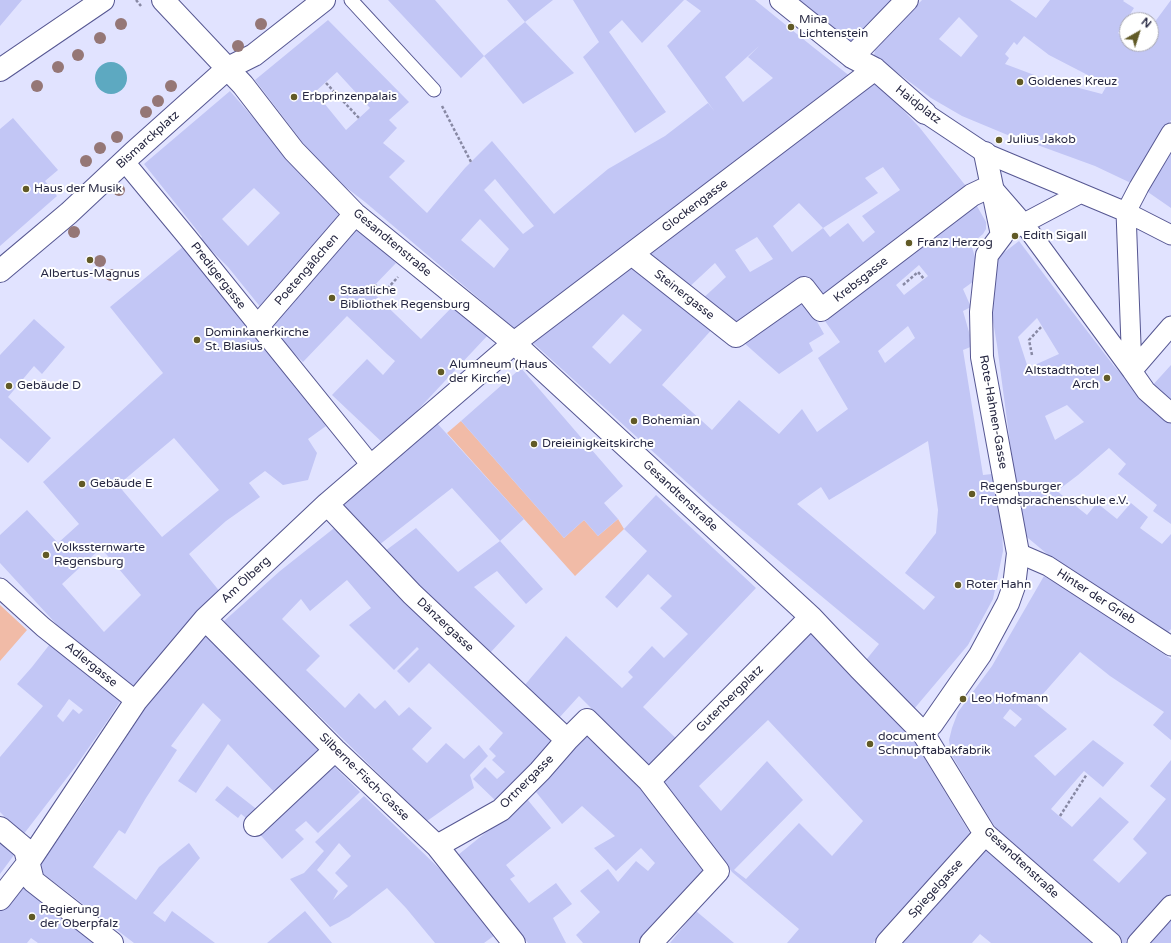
<!DOCTYPE html>
<html>
<head>
<meta charset="utf-8">
<style>
	body { margin:0 }
	#map { position:relative; width:1171px; height:943px; overflow:hidden; background:#e1e3ff; font-family:"Varela Round",sans-serif }
	canvas { display:block }
	.north { position:absolute; left:1119px; top:12px; width:40px; height:40px; box-sizing:border-box; background:#fff; border:1px solid #a9a9b3; border-radius:50%; rotate:39deg; font-size:11px; font-weight:700; line-height:16px; text-align:center; color:#272842 }
	.north::after { content:''; display:block; margin:auto; width:14px; height:18px; background:#615a26; clip-path:polygon(50% 0,100% 100%,50% 72%,0 100%) }
</style>
</head>
<body>
<div id="map">
<canvas width="1171" height="943"></canvas>
<div class="north">N</div>
</div>
<script>
const g = document.querySelector('canvas').getContext('2d');
g.lineJoin = 'round';
function paint(path, color) { g.fillStyle = color; g.fill(path, 'evenodd'); }
const poly = rows => new Path2D(rows.map(r => 'M' + r).join(''));
function trace(path, color, width, dash) { g.strokeStyle = color; g.lineWidth = width; g.lineCap = dash ? 'butt' : 'round'; g.setLineDash(dash || []); g.stroke(path); }
function write(font, color, halo, rows, align = 'center') {
  g.font = font + ' "Varela Round",sans-serif'; g.lineWidth = 4; g.setLineDash([]); g.textBaseline = 'middle'; g.strokeStyle = halo; g.fillStyle = color; for (const [text, x, y, turn = 0] of rows) {
    g.save(); g.translate(x, y); g.rotate((+turn || 0) * Math.PI / 180); g.textAlign = isNaN(turn) ? turn : align; if (halo) g.strokeText(text, 0, 0); g.fillText(text, 0, 0); g.restore();
  }
}
paint(poly([
	[461,421,564,538,584,520,598,536,618,519,624,529,575,576,447,433],
	[0,605,27,630,0,661]
]), '#f1bba7');
paint(poly([
	'95 78a16 16 0 1 1 32 0a16 16 0 1 1-32 0Z'
]), '#5da9c1');
paint(poly([
	[0,0,22,0,0,26],
	[388,0,435,0,484,56,525,22,574,73,523,104,484,56,461,78],
	[507,0,553,0,525,22],
	[573,0,684,0,642,43,622,20,609,32,666,112,635,133,583,57,599,42],
	[686,0,755,0,813,47,851,77,516,330,365,202,335,179,313,156,255,80,328,20,409,102,389,120,397,128,383,143,405,161,389,177,427,213,465,168,492,141,554,214,608,169,665,136,708,103,715,112,667,46,701,11],
	[759,46,748,57,773,78,743,102,725,77],
	[337,72,370,108,346,130,315,92],
	[495,179,534,226,523,234,484,190],
	[480,219,509,249,494,268,461,240],
	[798,0,894,0,853,43],
	[922,0,1010,0,1036,18,1050,0,1124,0,1123,1,1134,8,1118,33,1127,39,1127,44,1134,44,1145,51,1149,44,1151,44,1151,40,1158,26,1154,23,1171,0,1171,120,1133,184,1095,166,1021,139,1020,142,1008,139,1010,136,962,116,931,98,874,55,875,50],
	[959,17,978,36,961,57,939,39],
	[1024,36,1049,55,1107,85,1102,94,1045,79,1005,64,1009,58,1005,54,1014,42,1017,45],
	[876,81,920,128,969,190,826,301,808,276,753,312,733,327,700,301,726,277,715,263,686,290,644,257],
	[883,167,900,190,862,216,875,232,863,242,848,223,830,237,823,228,792,252,773,226,799,203,823,228,878,193,865,178],
	[757,237,773,259,750,272,735,250],
	[230,91,308,181,343,218,262,309,228,267,200,239,202,237,196,229,144,164],
	[254,188,280,213,248,246,222,219],
	[13,118,58,170,45,181,57,196,0,246,0,129],
	[1171,146,1171,208,1145,190],
	[973,199,986,222,986,229,983,234,971,244,981,276,963,289,971,307,963,311,973,346,963,350,983,475,992,474,1001,508,1003,551,993,599,968,645,914,709,866,660,879,644,714,507,532,342,635,264,714,327,662,385,671,393,712,430,739,400,779,434,802,409,817,432,848,409,818,358,840,342,822,317],
	[919,265,928,276,904,295,896,285],
	[623,314,642,330,610,364,592,347],
	[908,326,915,338,885,363,878,351],
	[928,441,938,510,936,533,905,573,935,597,924,610,797,504,821,487,829,500],
	[356,225,396,263,370,290,421,339,455,304,488,335,385,445,332,395,367,359,383,375,395,361,387,354,347,316,303,362,263,324],
	[1019,241,1061,297,1114,366,1141,395,1171,423,1171,524,1153,511,1157,505,1118,474,1126,464,1109,448,1078,475,1057,491,1087,515,1097,503,1117,519,1131,503,1148,517,1140,528,1162,544,1171,534,1171,629,1164,637,1052,558,1022,533,997,345,992,315,993,261],
	[1037,318,1059,354,1028,368,1018,337],
	[1067,405,1084,422,1055,440,1045,416],
	[184,246,326,426,308,439,317,453,308,480,283,485,265,471,249,483,260,497,226,521,189,554,221,593,130,690,82,652,0,563,0,535,27,510,58,543,79,524,43,482,163,373,110,307],
	[174,438,219,490,162,537,118,485],
	[101,548,141,595,104,632,62,584],
	[804,298,824,334,809,343,813,351,779,374,743,342],
	[34,319,65,347,42,374,34,366,8,397,51,438,28,463,0,438,0,355],
	[1171,365,1171,406,1151,387],
	[521,368,623,486,604,503,618,519,598,536,584,520,564,538,461,421],
	[436,422,524,519,500,541,452,488,379,545,339,505],
	[656,495,756,588,643,707,679,741,652,769,579,696,559,718,524,686,566,636,622,688,633,677,628,672,652,646,664,658,688,634,660,608,672,596,648,574,617,608,605,597,647,551,624,529],
	[338,525,559,742,497,802,473,779,485,767,497,779,505,772,492,760,496,756,489,749,503,733,429,663,409,683,397,671,419,649,417,647,394,670,349,625,371,608,347,580,310,611,301,599,282,619,320,656,306,670,345,708,359,693,375,709,385,700,399,716,409,707,432,728,412,749,427,763,446,743,464,759,479,745,488,756,470,775,474,788,427,821,223,622,280,571],
	[416,528,458,572,500,541,543,589,526,604,497,571,474,587,515,626,490,653,432,599,385,551],
	[1044,576,1088,603,1171,659,1171,740,1153,725,1164,712,1110,676,1080,652,1035,703,1067,729,1034,756,1055,776,1093,740,1124,763,1103,787,1084,771,1051,809,1072,827,1100,797,1129,822,1093,860,1119,883,1147,853,1133,839,1166,799,1150,786,1171,760,1171,894,1128,943,1121,943,997,830,977,798,951,754,949,740,952,728,958,712,992,666],
	[1010,709,1022,719,1015,727,1003,718],
	[810,631,914,741,971,835,873,943,787,943,799,929,732,872,661,778],
	[768,720,863,821,832,856,799,823,746,879,734,870,803,800,767,761,721,811,699,786],
	[205,633,270,698,325,756,280,798,228,744,196,793,178,781,221,720,203,703,171,746,177,750,146,798,125,834,119,830,93,867,136,900,159,867,189,843,200,858,153,913,165,922,172,911,215,943,134,943,37,869,82,805,157,690],
	[50,644,123,697,108,720,76,766,23,835,0,812,0,757,43,706,17,684,32,667],
	[69,699,83,710,79,714,73,709,63,722,57,716],
	[587,735,650,797,673,824,704,871,640,943,583,943,576,935,600,912,580,891,608,869,618,882,636,861,648,871,655,863,641,848,616,871,594,848,615,836,582,806,562,824,536,792,562,760],
	[329,761,360,792,318,833,306,821,295,830,304,839,282,859,255,829],
	[227,786,259,811,251,822,241,814,238,818,215,800],
	[364,796,444,873,483,917,495,935,484,943,435,943,406,908,387,888,349,917,330,927,290,879,304,873,324,851,315,842],
	[339,843,351,856,335,873,348,886,333,900,338,891,317,870],
	[527,799,551,828,506,865,515,876,510,879,529,903,556,883,572,904,553,918,566,943,528,943,458,855],
	[0,838,17,851,0,874],
	[988,847,1095,943,991,943,980,934,972,943,898,943],
	[20,884,99,943,38,943,31,938,27,943,0,943,0,908],
	[305,911,332,943,267,943],
	[696,911,734,943,670,943],
	[1171,917,1171,943,1146,943]
]), '#c2c6f5');
const service = poly([
	[351,0,434,90]
]);
const pedestrian = poly([
	[925,113,985,153,1126,212,1171,235],
	[124,161,187,237,371,465],
	[991,186,1024,224,1132,371],
	[1013,229,1081,193],
	[1171,326,1132,371,1146,391,1171,413],
	[1132,371,1126,212,1139,187,1171,133],
	[1018,553,1048,566,1171,646],
	[0,588,43,627,136,701],
	[1137,943,1171,905]
]);
const minor = poly([
	[163,0,243,85,294,151,355,214,514,343,811,617,859,668,923,733,985,834,1110,943],
	[781,0,852,57,875,69,925,113],
	[852,57,907,0],
	[0,70,103,0],
	[632,254,736,336,804,288,821,310,972,195,991,186],
	[0,271,69,213,133,153,228,68,254,55,324,0],
	[258,326,355,214],
	[327,504,412,594,567,740],
	[205,619,335,750,437,846,514,943],
	[923,733,932,724,980,655,1008,603,1014,586,1018,553,982,357,981,312,987,255,1002,235,985,153],
	[649,781,811,617],
	[255,825,335,750],
	[0,828,25,849,33,881,112,943],
	[437,846,501,810,540,771,567,740,587,720,649,781,718,871,651,943],
	[0,899,28,863,136,701,205,619,327,504,514,343,875,69],
	[887,943,985,834]
]);
trace(service, '#565792', 15);
trace(pedestrian, '#565792', 21);
trace(minor, '#565792', 24);
trace(poly([
	[136,0,141,6],
	[326,83,359,118],
	[442,106,471,162],
	[374,285,386,290,398,277],
	[903,285,918,272,924,279],
	[1032,355,1029,340,1042,326],
	[1060,816,1087,774]
]), '#8889a4', 2.5, [3, 2]);
trace(service, '#fff', 13);
trace(pedestrian, '#fff', 19);
trace(minor, '#fff', 22);
g.fillStyle = '#957776';
for (const [x, y] of [
	[121,24],
	[261,24],
	[100,38],
	[238,46],
	[78,55],
	[58,67],
	[37,86],
	[171,86],
	[158,101],
	[146,112],
	[117,137],
	[100,148],
	[86,161],
	[119,190],
	[74,232],
	[100,261],
	[111,275]
]) { g.beginPath(); g.arc(x, y, 6, 0, 2 * Math.PI); g.fill(); }
for (const [x, y, r, color] of [
	[791,27,4,"#615a26"],
	[1020,82,4,"#615a26"],
	[294,97,4,"#615a26"],
	[999,140,4,"#615a26"],
	[26,189,4,"#615a26"],
	[1015,236,4,"#615a26"],
	[909,243,4,"#615a26"],
	[90,260,4,"#615a26"],
	[332,298,4,"#615a26"],
	[197,340,4,"#615a26"],
	[441,372,4,"#615a26"],
	[1107,378,4,"#615a26"],
	[9,386,4,"#615a26"],
	[634,421,4,"#615a26"],
	[534,444,4,"#615a26"],
	[82,484,4,"#615a26"],
	[972,494,4,"#615a26"],
	[46,555,4,"#615a26"],
	[958,585,4,"#615a26"],
	[963,699,4,"#615a26"],
	[870,744,4,"#615a26"],
	[32,917,4,"#615a26"]
]) { const dot = new Path2D(); dot.arc(x, y, r, 0, 2 * Math.PI); g.fillStyle = color; g.fill(dot); trace(dot, '#fff', 1.5); }
write('12px', '#272842', '#fff', [
	["Mina",799,20],
	["Lichtenstein",799,34],
	["Goldenes Kreuz",1028,82],
	["Erbprinzenpalais",302,97],
	["Julius Jakob",1007,140],
	["Haus der Musik",34,189],
	["Edith Sigall",1023,236],
	["Franz Herzog",917,243],
	["Albertus-Magnus",90,274,"center"],
	["Staatliche",340,291],
	["Bibliothek Regensburg",340,305],
	["Dominkanerkirche",205,333],
	["St. Blasius",205,347],
	["Alumneum (Haus",449,365],
	["der Kirche)",449,379],
	["Altstadthotel",1099,371,"right"],
	["Arch",1099,385,"right"],
	["Gebäude D",17,386],
	["Bohemian",642,421],
	["Dreieinigkeitskirche",542,444],
	["Gebäude E",90,484],
	["Regensburger",980,487],
	["Fremdsprachenschule e.V.",980,501],
	["Volkssternwarte",54,548],
	["Regensburg",54,562],
	["Roter Hahn",966,585],
	["Leo Hofmann",971,699],
	["document",878,737],
	["Schnupftabakfabrik",878,751],
	["Regierung",40,910],
	["der Oberpfalz",40,924]
], 'left');
write('12px', '#272842', '#fff', [
	["Haidplatz",918,105,38],
	["Bismarckplatz",148,140,-42],
	["Glockengasse",695,206,-37],
	["Gesandtenstraße",392,243,40],
	["Poetengäßchen",307,270,-49],
	["Predigergasse",218,276,52],
	["Krebsgasse",861,280,-38],
	["Steinergasse",684,295,38],
	["Rote-Hahnen-Gasse",993,412,80],
	["Gesandtenstraße",680,496,43],
	["Am Ölberg",246,580,-43],
	["Hinter der Grieb",1096,597,33],
	["Dänzergasse",445,625,43],
	["Adlergasse",91,665,39],
	["Gutenbergplatz",730,699,-45],
	["Silberne-Fisch-Gasse",364,777,44],
	["Ortnergasse",527,782,-45],
	["Gesandtenstraße",1021,863,43],
	["Spiegelgasse",936,889,-48]
]);
</script>
</body>
</html>
